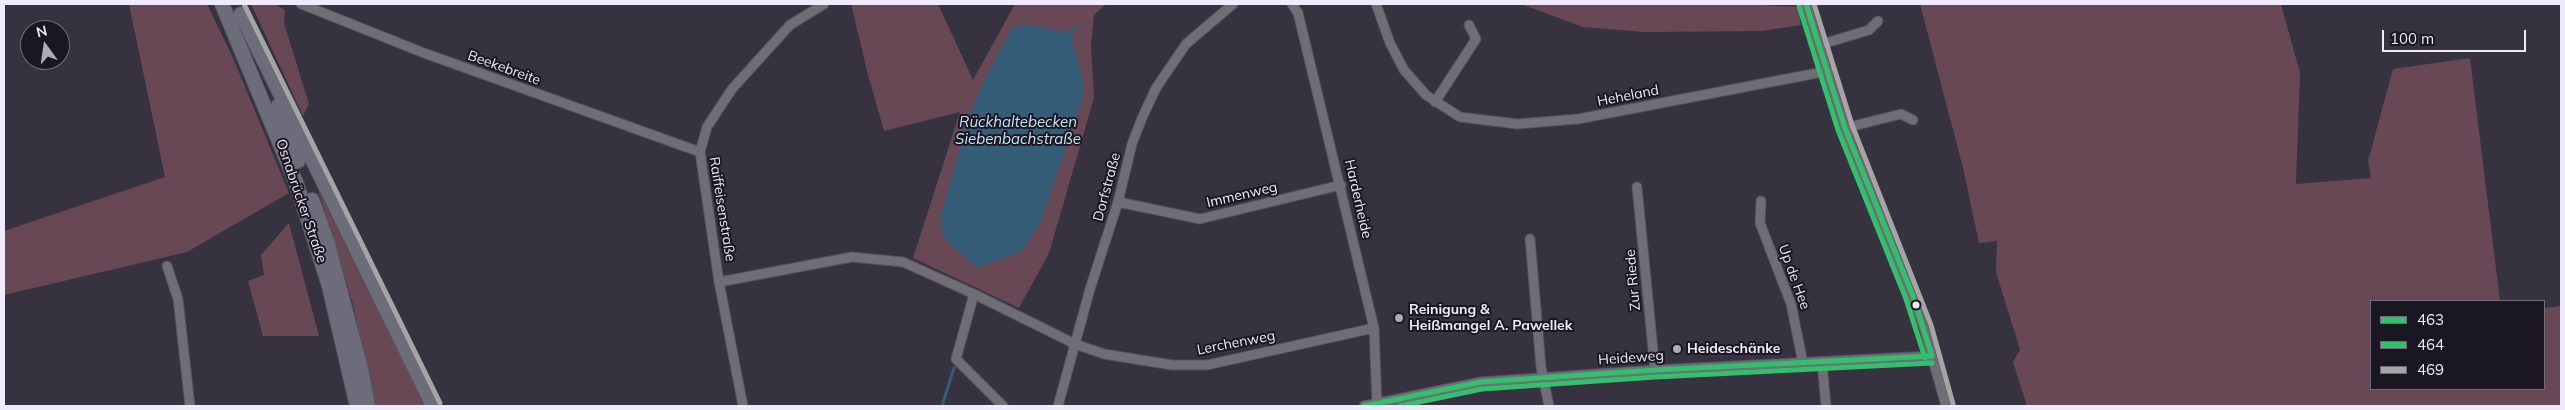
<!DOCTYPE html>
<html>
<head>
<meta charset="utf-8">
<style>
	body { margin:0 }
	#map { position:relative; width:2565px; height:410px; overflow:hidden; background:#363240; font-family:Mulish,sans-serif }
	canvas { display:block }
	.frame { position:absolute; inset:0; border:5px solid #efeafc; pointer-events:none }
	.legend { position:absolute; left:2370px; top:300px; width:175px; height:90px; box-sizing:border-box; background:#1a1622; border:1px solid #6f6b79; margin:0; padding:6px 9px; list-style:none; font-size:15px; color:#efeafc }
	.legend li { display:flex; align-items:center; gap:10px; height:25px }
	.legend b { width:25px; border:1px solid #6f6b79 }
	.north { position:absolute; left:20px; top:20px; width:50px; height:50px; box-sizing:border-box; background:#1a1622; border:1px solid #6f6b79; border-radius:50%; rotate:346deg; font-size:14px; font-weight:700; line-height:20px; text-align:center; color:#efeafc }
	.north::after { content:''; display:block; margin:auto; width:18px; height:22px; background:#aeaaba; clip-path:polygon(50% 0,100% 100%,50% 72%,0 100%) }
	.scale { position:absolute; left:2382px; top:30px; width:144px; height:22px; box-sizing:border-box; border:2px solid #efeafc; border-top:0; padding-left:6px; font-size:15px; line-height:18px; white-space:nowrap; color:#efeafc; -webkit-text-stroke:4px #1a1622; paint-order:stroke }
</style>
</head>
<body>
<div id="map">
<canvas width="2565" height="410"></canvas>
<div class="frame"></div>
<ul class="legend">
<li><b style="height:6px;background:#33c06d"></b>463</li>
<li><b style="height:6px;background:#33c06d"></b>464</li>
<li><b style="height:6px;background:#a5a5a6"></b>469</li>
</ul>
<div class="north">N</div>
<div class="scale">100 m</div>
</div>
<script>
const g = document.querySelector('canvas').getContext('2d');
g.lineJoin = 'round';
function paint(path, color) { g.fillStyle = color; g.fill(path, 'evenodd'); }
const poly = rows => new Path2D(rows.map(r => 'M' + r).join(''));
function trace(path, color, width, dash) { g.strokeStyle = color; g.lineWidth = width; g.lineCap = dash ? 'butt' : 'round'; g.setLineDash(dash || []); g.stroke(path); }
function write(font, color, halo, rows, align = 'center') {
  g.font = font + ' Mulish,sans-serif'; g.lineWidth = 4; g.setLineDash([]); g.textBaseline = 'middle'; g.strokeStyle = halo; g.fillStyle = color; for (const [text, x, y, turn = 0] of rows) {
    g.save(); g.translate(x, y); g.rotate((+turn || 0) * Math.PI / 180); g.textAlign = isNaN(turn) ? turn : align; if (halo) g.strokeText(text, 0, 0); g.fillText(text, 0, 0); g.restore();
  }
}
paint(poly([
	[129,4,207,4,233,58,289,193,187,252,4,295,4,231,165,177],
	[251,4,275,4,285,10,284,23,309,104,303,116],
	[851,4,938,4,973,80,1015,4,1106,4,1094,15,1091,46,1094,98,1049,253,1019,308,913,258,960,112,884,131,868,75],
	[1521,4,1746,4,1798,7,1801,25,1762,31,1645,32,1583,27],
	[1920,4,2281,4,2300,73,2296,184,2371,178,2368,161,2393,69,2470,58,2500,301,2371,301,2371,389,2544,389,2544,308,2561,306,2561,406,2027,406,2013,362,2020,350,1996,272,1997,241,1979,243,1963,168],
	[318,190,371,292,426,406,374,406,353,304],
	[289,223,319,336,263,336,248,281,264,275,261,255]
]), '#694855');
paint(poly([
	[1027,25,1071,33,1083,81,1083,97,1040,224,1021,252,977,268,944,238,940,218,970,114,984,81,1012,28]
]), '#355d77');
trace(poly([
	[1070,35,1079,24],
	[942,406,954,368]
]), '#355d77', 3);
const minor = poly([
	[301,4,424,53,700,152],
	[1292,4,1298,13,1374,328,1377,404],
	[1376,4,1390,43,1404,70,1426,95,1460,117,1517,124,1578,119,1828,71],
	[1806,4,1845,128,1924,328,1946,406],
	[1819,45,1869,30,1878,21],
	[1435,102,1476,39,1469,25],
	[1845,128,1901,114,1913,120],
	[1637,187,1655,370],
	[1761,201,1760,223,1791,304,1803,363],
	[1118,202,1200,219,1341,185],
	[1530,239,1541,367,1549,406],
	[167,266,178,299,190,406],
	[719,282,852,257,903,262,974,294,1075,344,1104,354,1172,365,1207,365,1374,328],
	[974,294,956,359,1003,406],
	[1822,362,1826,406],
	[743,406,719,282,700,152,707,127,732,89,790,25,824,4],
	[1058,406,1090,289,1118,202,1132,144,1142,118,1156,88,1186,44,1233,4],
	[1364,406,1481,382,1655,370,1932,356]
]);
const trunk = poly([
	[222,4,297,185,329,286,357,406],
	[241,14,433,406],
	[278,106,298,161],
	[312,200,328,244,362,373,368,406]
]);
trace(minor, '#55505d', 11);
trace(trunk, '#55505d', 16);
trace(minor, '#706d77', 9);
trace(trunk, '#6c6c7a', 14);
trace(poly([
	[1806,4,1845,128,1913,296,1932,356],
	[1364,406,1481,382,1655,370,1932,356]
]), '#33c06d', 5);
trace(poly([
	[1799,6,1838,130,1906,299,1925,358],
	[1400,406,1482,389,1655,377,1932,363]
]), '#33c06d', 5);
trace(poly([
	[244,4,440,403],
	[1814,4,1852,125,1931,325,1953,404]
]), '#a5a5a6', 5);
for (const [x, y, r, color] of [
	[1916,305,4.5,"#efeafc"],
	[1399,318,5,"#aeaaba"],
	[1677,349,5,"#aeaaba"]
]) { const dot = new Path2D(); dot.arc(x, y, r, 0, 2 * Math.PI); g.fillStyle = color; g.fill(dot); trace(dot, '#1a1622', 2); }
write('14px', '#efeafc', '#1a1622', [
	["Beekebreite",504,68,20],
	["Heheland",1628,96,-11],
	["Dorfstraße",1107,187,-75],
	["Immenweg",1242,195,-13],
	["Harderheide",1358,199,77],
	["Osnabrücker Straße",301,201,71],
	["Raiffeisenstraße",722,209,81],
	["Up de Hee",1794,277,70],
	["Zur Riede",1633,280,-95],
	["Lerchenweg",1236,343,-11],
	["Heideweg",1631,358,-4]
]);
write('bold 14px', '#efeafc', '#1a1622', [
	["Reinigung &",1409,310],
	["Heißmangel A. Pawellek",1409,326],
	["Heideschänke",1687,349]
], 'left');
write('italic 15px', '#c9e4f6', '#1a1622', [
	["Rückhaltebecken",1018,122],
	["Siebenbachstraße",1018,139]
]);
</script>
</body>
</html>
